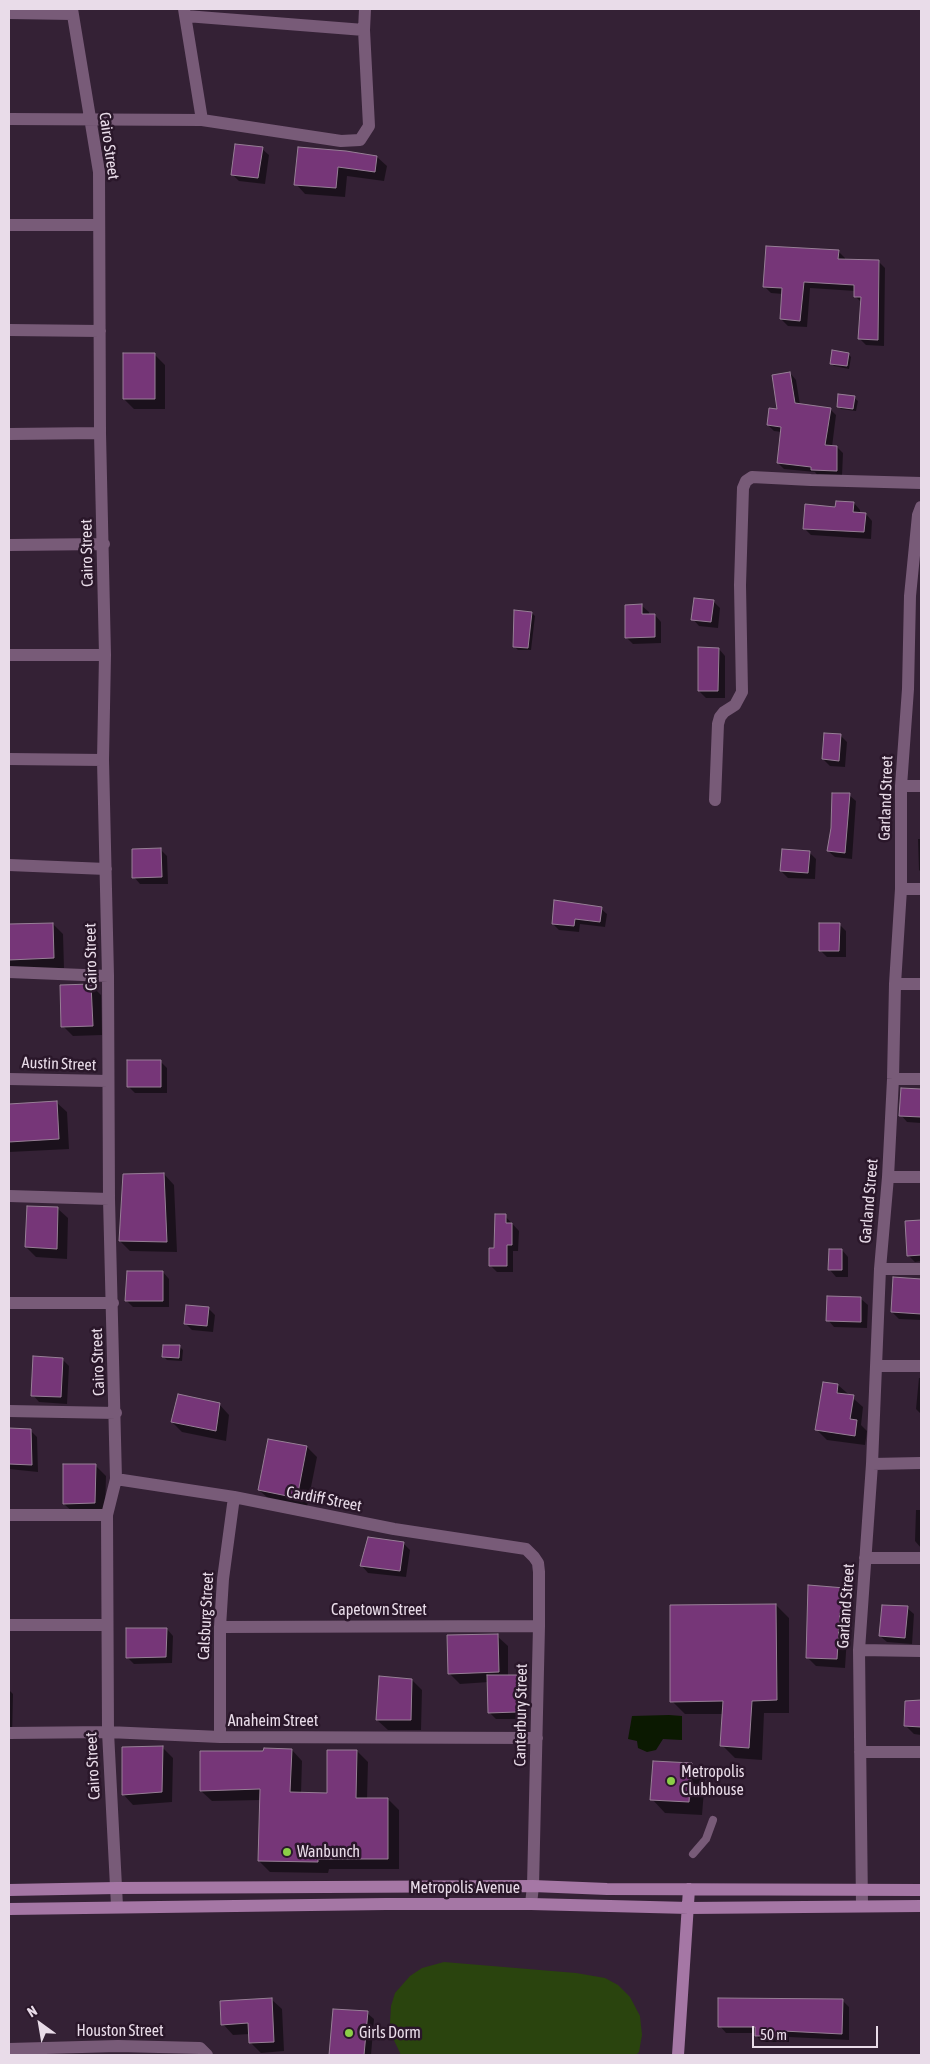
<!DOCTYPE html>
<html>
<head>
<meta charset="utf-8">
<style>
	body { margin:0 }
	#map { position:relative; width:930px; height:2064px; overflow:hidden; background:#342135; font-family:"Asap Condensed",sans-serif }
	canvas { display:block }
	.frame { position:absolute; inset:0; border:10px solid #e9dce9; pointer-events:none }
	.north { position:absolute; left:15px; top:1999px; width:50px; height:50px; -webkit-text-stroke:4px #2a172a; paint-order:stroke; rotate:328deg; font-size:14px; font-weight:700; line-height:20px; text-align:center; color:#e9dce9 }
	.north::after { content:''; display:block; margin:auto; width:18px; height:22px; background:#e9dce9; clip-path:polygon(50% 0,100% 100%,50% 72%,0 100%) }
	.scale { position:absolute; left:752px; top:2026px; width:126px; height:22px; box-sizing:border-box; border:2px solid #e9dce9; border-top:0; padding-left:6px; font-size:15px; line-height:18px; white-space:nowrap; color:#e9dce9; -webkit-text-stroke:4px #2a172a; paint-order:stroke }
</style>
</head>
<body>
<div id="map">
<canvas width="930" height="2064"></canvas>
<div class="frame"></div>
<div class="north">N</div>
<div class="scale">50 m</div>
</div>
<script>
const g = document.querySelector('canvas').getContext('2d');
g.lineJoin = 'round';
function paint(path, color) { g.fillStyle = color; g.fill(path, 'evenodd'); }
const poly = rows => new Path2D(rows.map(r => 'M' + r).join(''));
function trace(path, color, width, dash) { g.strokeStyle = color; g.lineWidth = width; g.lineCap = dash ? 'butt' : 'round'; g.setLineDash(dash || []); g.stroke(path); }
function write(font, color, halo, rows, align = 'center') {
  g.font = font + ' "Asap Condensed",sans-serif'; g.lineWidth = 5; g.setLineDash([]); g.textBaseline = 'middle'; g.strokeStyle = halo; g.fillStyle = color; for (const [text, x, y, turn = 0] of rows) {
    g.save(); g.translate(x, y); g.rotate((+turn || 0) * Math.PI / 180); g.textAlign = isNaN(turn) ? turn : align; if (halo) g.strokeText(text, 0, 0); g.fillText(text, 0, 0); g.restore();
  }
}
paint(poly([
	[444,1962,576,1973,605,1978,618,1985,630,1997,640,2016,642,2035,639,2052,636,2055,401,2055,391,2034,390,2024,391,2006,395,1993,410,1976,422,1968]
]), '#2a440e');
paint(poly([
	[669,1715,682,1716,682,1740,663,1739,656,1750,647,1752,638,1748,637,1741,628,1739,632,1716]
]), '#0b1901');
paint(poly([
	[299,148,377,157,387,166,384,181,347,176,345,197,305,194,296,184],
	[262,149,269,155,265,184,239,181,232,174],
	[838,251,845,258,845,260,878,261,885,268,884,346,866,345,859,338,862,303,855,296,855,291,810,288,807,327,788,326,781,319,783,294,771,293,764,286],
	[154,354,165,365,165,409,134,409,124,399],
	[848,354,851,357,849,369,834,366,831,363],
	[790,373,796,380,800,405,830,409,836,415,832,447,837,447,843,453,842,476,818,476,815,472,784,469,778,463,782,432,774,431,768,425,779,410],
	[854,398,858,401,856,411,841,409,838,406],
	[854,503,860,510,860,514,866,514,872,521,871,539,811,535,804,528,836,508],
	[713,601,720,608,718,628,699,626,693,619],
	[642,606,649,612,649,615,655,615,661,622,661,643,633,644,626,637],
	[532,613,535,616,531,650,518,650,515,647],
	[719,649,725,656,725,698,706,698,699,691],
	[840,735,847,742,845,767,830,766,823,759],
	[849,795,856,801,852,859,835,857,828,851,832,828],
	[918,839,921,839,921,872,919,870],
	[160,849,167,856,168,884,140,884,134,877],
	[809,852,816,859,815,879,788,878,781,871],
	[601,909,607,914,605,927,580,924,579,932,559,930,553,924],
	[53,924,63,934,64,968,12,970,9,966,9,925],
	[839,924,846,931,846,957,827,957,820,950],
	[91,985,101,995,102,1035,73,1036,63,1026],
	[160,1061,167,1068,167,1093,135,1093,128,1086],
	[902,1089,921,1090,921,1123,907,1122,901,1115],
	[56,1102,67,1112,69,1149,9,1152,9,1192,9,1105],
	[164,1174,174,1185,177,1252,130,1251,120,1241],
	[57,1208,68,1218,67,1259,36,1257,26,1247],
	[505,1216,519,1231,518,1251,513,1251,513,1272,497,1272,491,1266],
	[921,1222,921,1261,915,1262,908,1255,906,1223],
	[842,1250,848,1257,848,1277,836,1277,830,1270],
	[163,1272,169,1279,169,1307,133,1307,126,1300],
	[894,1279,921,1280,921,1320,899,1319,892,1312],
	[861,1299,868,1305,867,1328,834,1327,828,1320],
	[208,1308,215,1315,213,1332,192,1330,185,1323],
	[180,1347,183,1350,182,1361,167,1360,164,1357],
	[62,1359,69,1366,67,1404,39,1402,33,1395],
	[919,1378,921,1378,921,1414,916,1409],
	[838,1385,863,1407,861,1425,867,1431,865,1445,827,1440,817,1430],
	[219,1404,229,1415,226,1441,182,1432,172,1422],
	[9,1429,30,1430,37,1437,38,1472,9,1469],
	[307,1447,317,1457,307,1507,270,1500,259,1490],
	[95,1465,106,1476,105,1513,75,1514,64,1504],
	[916,1510,921,1510,921,1548,915,1541],
	[403,1543,410,1550,406,1577,368,1573,362,1566],
	[844,1589,853,1598,851,1621,848,1621,845,1668,816,1666,807,1657],
	[776,1605,789,1618,789,1713,764,1713,762,1760,735,1758,722,1745,724,1714,685,1714,672,1701],
	[907,1608,914,1614,912,1644,887,1642,880,1636],
	[167,1629,173,1636,172,1663,134,1664,127,1657],
	[497,1636,508,1646,508,1676,518,1676,524,1683,524,1719,496,1719,490,1713,489,1682,460,1684,450,1674],
	[412,1680,422,1690,421,1730,388,1730,377,1720],
	[9,1690,13,1694,12,1738,9,1738],
	[906,1702,921,1702,921,1735,914,1734,905,1725],
	[162,1747,173,1758,172,1802,133,1805,123,1794],
	[292,1750,302,1761,301,1794,329,1794,357,1751,368,1762,367,1799,388,1799,399,1810,399,1869,329,1869,328,1873,270,1872,259,1861,261,1800,212,1801,201,1791,265,1753],
	[691,1764,705,1778,702,1815,665,1813,652,1799],
	[271,1999,282,2009,284,2051,261,2053,251,2043,250,2034,233,2035,223,2024],
	[842,2000,849,2007,849,2040,789,2037,789,2042,763,2042,756,2036,756,2033,726,2033,720,2026],
	[334,2010,367,2013,374,2019,371,2055,331,2055]
]), '#0007');
const building = poly([
	[235,144,263,147,258,178,231,175,235,144],
	[298,147,346,151,377,156,375,172,338,167,336,188,294,185,298,147],
	[766,246,839,250,838,259,879,260,878,340,858,339,861,297,854,297,854,285,804,282,800,321,780,319,782,288,763,287,766,246],
	[832,350,849,353,847,366,830,364,832,350],
	[123,353,155,353,155,399,123,399,123,353],
	[790,372,795,403,831,408,825,445,837,446,837,471,811,470,811,467,777,463,781,427,767,425,769,408,777,409,772,375,790,372],
	[838,394,855,396,853,409,837,407,838,394],
	[836,501,854,502,853,512,866,513,864,532,803,529,805,504,835,507,836,501],
	[694,598,714,600,711,622,691,620,694,598],
	[642,604,642,614,655,614,655,637,625,638,625,605,642,604],
	[514,610,532,612,528,648,513,647,514,610],
	[698,647,719,648,718,691,698,691,698,647],
	[824,733,841,734,839,761,822,759,824,733],
	[832,793,850,793,845,853,827,851,831,828,832,793],
	[161,848,162,877,132,878,132,849,161,848],
	[782,849,810,851,808,873,780,871,782,849],
	[554,900,602,907,600,922,575,919,574,926,552,924,554,900],
	[53,923,54,958,9,960,9,924,53,923],
	[819,923,840,923,839,951,819,951,819,923],
	[91,984,93,1026,61,1027,60,985,91,984],
	[127,1060,161,1060,161,1087,127,1087,127,1060],
	[901,1088,921,1089,921,1117,899,1116,901,1088],
	[57,1101,59,1139,9,1142,9,1104,57,1101],
	[164,1173,167,1242,119,1241,123,1174,164,1173],
	[27,1206,58,1207,57,1249,25,1247,27,1206],
	[495,1214,506,1214,506,1223,512,1223,512,1245,507,1245,507,1266,489,1266,489,1248,494,1248,495,1214],
	[921,1220,921,1255,907,1256,905,1221,921,1220],
	[829,1249,842,1249,842,1270,828,1270,829,1249],
	[127,1271,163,1271,163,1301,125,1301,127,1271],
	[893,1277,921,1279,921,1314,891,1312,893,1277],
	[827,1296,861,1297,861,1322,826,1321,827,1296],
	[186,1305,209,1307,207,1326,184,1324,186,1305],
	[163,1345,180,1345,179,1358,162,1357,163,1345],
	[33,1356,63,1358,61,1397,31,1396,33,1356],
	[823,1382,838,1384,837,1393,854,1395,850,1419,857,1420,855,1436,815,1430,823,1382],
	[178,1394,220,1403,216,1431,171,1422,178,1394],
	[9,1428,31,1429,32,1465,9,1464,9,1428],
	[268,1439,307,1446,297,1498,258,1490,268,1439],
	[63,1464,96,1464,95,1503,63,1504,63,1464],
	[368,1537,404,1542,400,1571,360,1566,368,1537],
	[808,1585,845,1588,843,1613,840,1613,837,1659,806,1658,808,1585],
	[776,1604,777,1700,752,1701,749,1748,720,1746,723,1701,670,1702,670,1605,776,1604],
	[882,1605,908,1606,905,1638,879,1636,882,1605],
	[126,1628,167,1628,166,1657,126,1658,126,1628],
	[498,1634,499,1672,448,1674,447,1635,498,1634],
	[487,1675,518,1675,517,1712,488,1713,487,1675],
	[379,1676,412,1679,411,1720,376,1720,379,1676],
	[921,1700,921,1727,904,1726,905,1701,921,1700],
	[163,1746,162,1792,122,1795,122,1747,163,1746],
	[264,1748,292,1749,290,1792,327,1793,327,1750,357,1750,356,1798,388,1798,388,1859,318,1859,318,1862,258,1861,260,1789,200,1791,200,1751,263,1751,264,1748],
	[653,1761,692,1763,689,1802,650,1800,653,1761],
	[272,1998,274,2042,249,2043,248,2023,221,2025,220,2001,272,1998],
	[718,1998,843,1999,842,2034,783,2031,783,2036,755,2036,755,2027,718,2027,718,1998],
	[333,2009,368,2011,364,2055,329,2055,333,2009]
]);
paint(building, '#763678');
trace(building, '#977f96', 1);
trace(poly([
	[693,1854,706,1839,713,1820]
]), '#785b78', 8);
trace(poly([
	[72,9,99,172,100,433,105,655,103,760,108,976,109,1199,116,1479,107,1515,108,1732,117,1906],
	[184,9,202,120],
	[9,13,72,14],
	[186,16,364,30],
	[9,119,202,120,341,141,360,140,369,126,364,30,365,9],
	[9,225,99,225],
	[9,330,100,331],
	[9,434,100,433],
	[9,545,104,544],
	[9,655,105,655],
	[9,759,103,760],
	[901,786,921,786],
	[715,800,718,724,720,717,724,712,735,705,742,692,740,585,743,488,746,481,752,477,811,480,921,483],
	[9,865,106,869],
	[901,889,921,889],
	[9,972,108,976],
	[895,984,921,984],
	[9,1079,108,1081],
	[893,1079,921,1079],
	[888,1177,921,1177],
	[9,1196,109,1199],
	[880,1269,921,1269],
	[9,1303,113,1303],
	[877,1366,921,1366],
	[9,1411,116,1413],
	[872,1464,921,1463],
	[116,1479,234,1497,394,1529,526,1549,534,1557,538,1563,539,1572,539,1626,533,1886,531,1904],
	[9,1515,107,1515],
	[865,1558,921,1558],
	[9,1625,107,1625],
	[220,1627,539,1626],
	[859,1650,921,1651],
	[9,1733,108,1732,220,1737,537,1738],
	[220,1737,220,1627,223,1579,234,1497],
	[860,1752,921,1752],
	[862,1906,859,1650,872,1464,880,1269,888,1177,893,1079,895,984,901,889,901,786,908,689,910,596,918,515,921,507],
	[9,2049,118,2046,200,2048,207,2055]
]), '#785b78', 12);
trace(poly([
	[9,1890,116,1888,533,1886,607,1889,921,1890],
	[9,1909,386,1904,531,1904,689,1908,921,1906],
	[678,2055,689,1889]
]), '#a577a5', 12);
for (const [x, y, r, color] of [
	[671,1781,5,"#8bce47"],
	[287,1852,5,"#8bce47"],
	[349,2033,5,"#8bce47"]
]) { const dot = new Path2D(); dot.arc(x, y, r, 0, 2 * Math.PI); g.fillStyle = color; g.fill(dot); trace(dot, '#2a172a', 2); }
write('16px', '#e9dce9', '#2a172a', [
	["Cairo Street",109,146,82],
	["Cairo Street",87,553,-91],
	["Garland Street",886,798,-88],
	["Cairo Street",91,957,-91],
	["Austin Street",59,1064,2],
	["Garland Street",869,1201,-85],
	["Cairo Street",98,1362,-92],
	["Cardiff Street",324,1499,11],
	["Garland Street",846,1606,-86],
	["Capetown Street",379,1610],
	["Calsburg Street",206,1616,-87],
	["Canterbury Street",521,1715,-89],
	["Anaheim Street",273,1721],
	["Cairo Street",93,1766,-93],
	["Metropolis Avenue",465,1888],
	["Houston Street",120,2031]
]);
write('16px', '#e9dce9', '#2a172a', [
	["Metropolis",681,1772],
	["Clubhouse",681,1790],
	["Wanbunch",297,1852],
	["Girls Dorm",359,2033]
], 'left');
</script>
</body>
</html>
